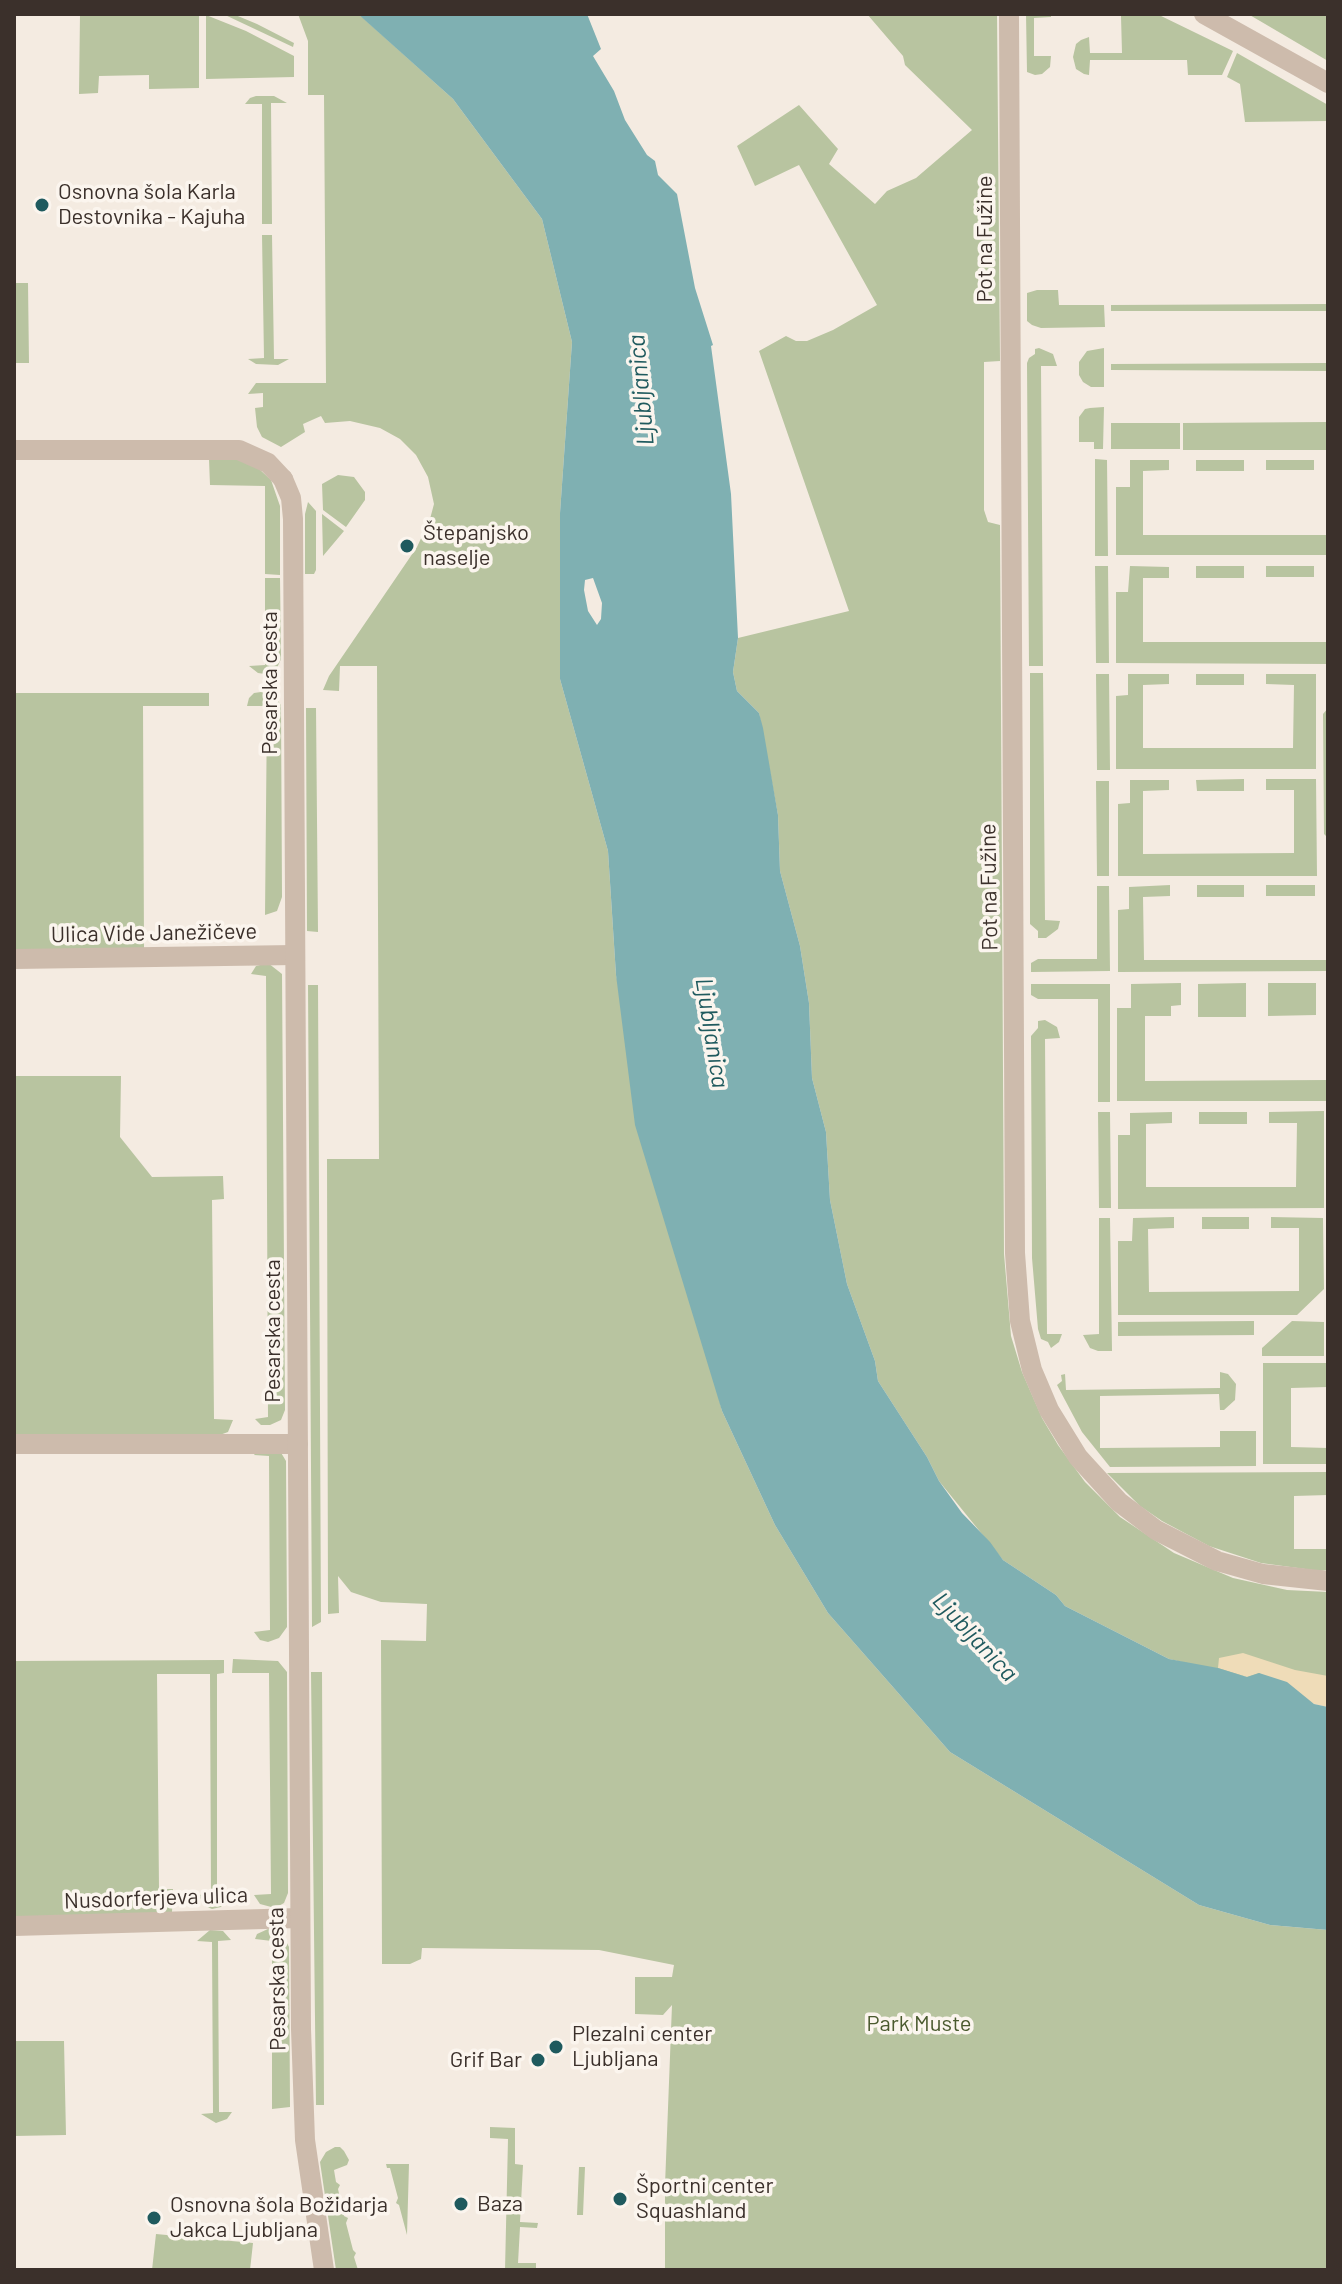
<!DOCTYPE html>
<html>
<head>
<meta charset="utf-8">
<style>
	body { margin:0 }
	#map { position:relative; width:1342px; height:2284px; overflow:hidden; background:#f4ebe1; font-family:Barlow,sans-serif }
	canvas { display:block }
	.frame { position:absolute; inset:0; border:16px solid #3b302b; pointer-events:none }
</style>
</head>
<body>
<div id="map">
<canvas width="1342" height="2284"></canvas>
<div class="frame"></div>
</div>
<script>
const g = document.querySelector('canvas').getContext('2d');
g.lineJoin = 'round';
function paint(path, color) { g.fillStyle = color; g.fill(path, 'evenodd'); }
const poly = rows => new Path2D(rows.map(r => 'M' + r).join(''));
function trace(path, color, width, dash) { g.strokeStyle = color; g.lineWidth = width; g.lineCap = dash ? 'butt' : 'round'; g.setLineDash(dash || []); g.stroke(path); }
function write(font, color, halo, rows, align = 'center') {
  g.font = font + ' Barlow,sans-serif'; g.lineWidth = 7; g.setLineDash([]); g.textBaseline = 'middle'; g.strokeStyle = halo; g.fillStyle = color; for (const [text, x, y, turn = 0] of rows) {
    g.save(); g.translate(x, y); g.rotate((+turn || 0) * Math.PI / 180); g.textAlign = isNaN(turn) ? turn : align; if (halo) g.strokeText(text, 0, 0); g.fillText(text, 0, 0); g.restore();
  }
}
paint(poly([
	[80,14,199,14,199,88,149,89,149,75,99,76,98,93,79,94],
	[223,14,233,14,257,24,294,43,293,47],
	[298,14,358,14,363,18,453,99,542,219,572,342,560,513,560,679,608,851,616,975,722,1411,775,1525,828,1613,950,1752,1199,1905,1270,1925,1328,1930,1328,2267,1321,2270,665,2270,665,2185,672,2005,663,2015,635,2014,635,1977,672,1977,674,1965,599,1950,422,1948,421,1959,410,1964,382,1964,381,1640,426,1641,427,1604,381,1602,351,1592,338,1576,339,1613,328,1614,327,1159,379,1159,377,666,340,666,339,691,323,690,329,676,417,547,430,519,434,504,428,477,416,455,400,439,380,428,350,421,325,423,321,416,303,424,305,432,281,447,262,437,257,427,255,408,263,407,263,393,248,394,256,383,326,383,324,95,308,95,308,41],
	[867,14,997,14,1000,361,984,362,984,510,988,522,1000,525,1004,1254,1011,1336,1022,1372,1042,1418,1058,1445,1085,1482,1120,1517,1174,1553,1233,1578,1287,1590,1328,1592,1328,1707,1247,1677,1169,1659,1065,1606,1056,1595,1003,1560,939,1481,927,1457,878,1381,875,1361,847,1284,830,1200,826,1132,812,1078,809,1003,800,946,780,871,778,815,759,713,737,691,733,672,738,638,849,611,759,351,786,336,796,341,807,341,833,330,877,305,799,165,755,186,737,146,799,105,838,149,829,164,875,204,887,191,916,178,972,130,905,65,903,56],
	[1026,14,1051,14,1051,17,1034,18,1034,56,1051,56,1050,67,1042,74,1035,75,1027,72],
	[1113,14,1157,14,1233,51,1222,75,1188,75,1187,60,1090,60,1089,75,1084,74,1076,69,1073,57,1076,44,1081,40,1089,37,1090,53,1122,53,1121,16],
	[1248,14,1328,14,1328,61,1260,21],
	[206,15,246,31,294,56,294,77,206,79],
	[1237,53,1328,105,1328,121,1245,122,1240,84,1227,77],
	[256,96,274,96,287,103,271,103,272,224,262,224,262,104,245,104,250,98],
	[262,235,272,235,274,359,289,359,278,365,256,364,248,359,264,358],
	[14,283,28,283,29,363,14,363],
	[1037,290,1058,290,1059,305,1104,305,1105,327,1041,328,1032,325,1027,321,1027,293],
	[1328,304,1328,311,1111,311,1111,305],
	[1039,348,1053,354,1057,366,1041,366,1043,666,1029,666,1027,363,1029,358,1035,354,1035,349],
	[1104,348,1104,387,1091,387,1083,382,1079,375,1079,362,1087,351],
	[1328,363,1328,371,1111,370,1111,364],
	[1090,408,1104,407,1103,449,1094,449,1094,442,1079,442,1079,417,1085,409],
	[1328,422,1328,450,1183,450,1183,423],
	[1111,423,1180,423,1180,449,1111,449],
	[209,459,237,459,257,467,271,480,280,506,280,575,265,574,265,486,210,485],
	[1095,459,1107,460,1108,556,1095,556],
	[1130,460,1169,460,1169,470,1143,471,1143,535,1328,535,1328,555,1116,555,1116,487,1130,487],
	[1196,460,1244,460,1244,471,1196,471],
	[1266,460,1314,460,1314,470,1266,470],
	[338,475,354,477,365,492,365,500,346,527,323,510,322,484],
	[308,502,316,511,316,570,314,574,305,574,305,514],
	[322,514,344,531,323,556],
	[1095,566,1108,566,1109,663,1096,663],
	[1130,566,1169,567,1169,578,1143,578,1143,642,1328,642,1328,664,1116,663,1116,592,1128,592],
	[1196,566,1244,566,1244,578,1196,578],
	[1266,566,1314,566,1314,577,1266,577],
	[265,578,280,578,281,659,277,668,265,674,258,673,249,666,265,665],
	[1030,673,1043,673,1045,920,1060,921,1058,929,1046,938,1038,938,1038,931,1030,924],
	[1096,674,1109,674,1110,770,1097,770],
	[1128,674,1169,674,1169,684,1143,685,1143,748,1293,748,1294,685,1266,684,1266,674,1316,674,1316,769,1116,769,1116,696,1128,695],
	[1196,674,1244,674,1244,685,1196,685],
	[261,692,275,697,281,705,282,897,277,911,265,915,267,706,247,706,249,698,254,693],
	[14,693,209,693,209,706,143,706,144,948,14,954],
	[306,708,316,708,318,932,307,931],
	[1328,708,1328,838,1324,834,1323,714],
	[1244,779,1244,791,1197,791,1196,780],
	[1266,779,1316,779,1317,876,1118,876,1118,804,1130,803,1130,780,1169,780,1169,790,1143,791,1143,854,1294,853,1294,790,1266,790],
	[1096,781,1109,781,1109,876,1097,876],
	[1170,885,1170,896,1143,897,1144,960,1328,960,1328,971,1118,972,1118,910,1129,909,1129,887],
	[1197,885,1244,885,1244,897,1197,897],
	[1266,885,1315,885,1315,896,1266,896],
	[1097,886,1109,886,1110,971,1031,972,1031,963,1038,959,1097,959],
	[268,963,282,974,285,1410,281,1420,270,1425,261,1425,255,1419,268,1417,266,976,251,974,256,966],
	[1181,983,1181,1005,1171,1006,1171,1016,1145,1016,1145,1081,1328,1080,1328,1101,1117,1101,1117,1008,1131,1008,1131,984],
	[1246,983,1246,1017,1198,1017,1198,984],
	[1268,983,1316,983,1316,1015,1268,1016],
	[1031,984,1110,984,1110,1102,1098,1102,1098,999,1038,999,1031,995],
	[308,985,318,985,321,1622,312,1627],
	[1045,1020,1057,1027,1060,1038,1045,1039,1047,1334,1062,1334,1059,1342,1051,1348,1048,1342,1041,1339,1038,1329,1032,1258,1031,1036,1038,1028,1038,1021],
	[14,1076,121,1076,120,1137,152,1177,223,1176,224,1199,212,1200,214,1419,233,1420,228,1432,217,1436,14,1438],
	[1324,1111,1324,1208,1118,1209,1118,1135,1130,1135,1130,1113,1172,1112,1172,1123,1146,1124,1146,1187,1296,1187,1297,1123,1269,1123,1269,1112],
	[1098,1112,1110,1112,1111,1208,1099,1208],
	[1199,1112,1247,1112,1247,1124,1199,1124],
	[1174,1217,1174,1228,1148,1229,1149,1292,1299,1291,1299,1228,1271,1228,1271,1217,1323,1218,1324,1289,1297,1315,1118,1315,1118,1241,1132,1241,1133,1218],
	[1202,1217,1249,1217,1249,1229,1202,1229],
	[1099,1218,1110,1218,1112,1351,1098,1351,1090,1348,1083,1335,1099,1334],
	[1254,1321,1254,1335,1118,1336,1118,1322],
	[1292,1321,1324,1322,1324,1356,1262,1356,1262,1348],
	[1263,1363,1328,1363,1328,1387,1291,1388,1291,1447,1328,1448,1328,1464,1263,1464],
	[1220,1372,1228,1374,1236,1384,1235,1400,1224,1410,1220,1410,1219,1394,1100,1396,1100,1448,1220,1447,1220,1431,1256,1431,1256,1466,1110,1467,1082,1432,1057,1385,1062,1381,1061,1375,1065,1374,1066,1390,1220,1388],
	[258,1450,280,1451,286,1461,287,1627,279,1638,268,1642,260,1640,254,1632,270,1630,269,1456,254,1455],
	[1328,1472,1328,1495,1294,1496,1294,1549,1328,1549,1328,1570,1320,1571,1261,1563,1209,1546,1162,1521,1140,1506,1107,1473],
	[233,1659,278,1661,287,1672,288,1893,284,1903,275,1908,260,1904,254,1895,271,1894,269,1673,232,1673],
	[224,1660,224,1673,217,1674,217,1894,231,1895,230,1899,221,1907,212,1909,205,1906,198,1895,211,1894,210,1674,157,1674,159,1889,173,1889,172,1912,14,1920,14,1661],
	[311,1672,322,1672,324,2105,316,2105],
	[268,1929,282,1933,289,1947,290,2107,272,2109,272,1941,255,1939,257,1934],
	[210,1930,223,1931,231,1940,218,1941,219,2112,232,2112,227,2119,216,2123,201,2114,213,2113,212,1942,197,1941],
	[14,2041,64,2041,66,2135,14,2136],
	[490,2127,515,2128,515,2164,523,2165,520,2222,538,2223,537,2228,520,2227,518,2263,536,2263,536,2268,505,2270,508,2139,490,2138],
	[335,2147,340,2147,344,2151,349,2160,347,2165,334,2170,336,2182,340,2185,338,2189,344,2216,348,2218,346,2223,353,2250,356,2253,354,2257,358,2270,336,2270,320,2162,326,2152],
	[386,2164,409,2164,407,2235,399,2205,396,2203,398,2198,390,2168,387,2168],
	[579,2167,585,2167,583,2215,577,2215],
	[156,2234,253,2243,250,2270,152,2270]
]), '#b8c4a0');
paint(poly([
	[1243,1653,1295,1670,1328,1676,1328,1707,1314,1704,1259,1673,1247,1677,1218,1668,1219,1658]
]), '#efdcb8');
paint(poly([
	[358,14,587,14,601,49,593,56,614,91,625,120,647,155,655,161,658,175,677,194,695,288,713,345,711,346,731,494,738,638,733,672,737,691,759,713,763,728,778,815,780,871,800,946,809,1003,812,1078,826,1132,830,1200,847,1284,875,1361,878,1381,927,1457,939,1481,962,1513,990,1542,1003,1560,1056,1595,1065,1606,1169,1659,1218,1668,1247,1677,1259,1673,1287,1682,1314,1704,1328,1707,1328,1930,1270,1925,1199,1905,950,1752,828,1613,775,1525,722,1411,635,1125,616,975,608,851,560,679,560,513,572,342,542,219,453,99],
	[593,578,602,603,601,619,597,625,588,611,584,590,585,580]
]), '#7fb0b2');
trace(poly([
	[1009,14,1015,1253,1020,1321,1032,1370,1049,1410,1078,1457,1119,1502,1156,1530,1217,1561,1263,1574,1328,1581],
	[14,450,239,450,268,463,283,479],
	[14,959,295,955],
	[14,1444,298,1444],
	[14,1926,300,1918]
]), '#cdbbac', 20);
trace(poly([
	[1204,14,1328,83],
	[283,479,291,498,293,519,301,2029,305,2140,324,2270]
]), '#cdbbac', 20);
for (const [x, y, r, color] of [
	[42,205,8,"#1f5a5e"],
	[407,546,8,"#1f5a5e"],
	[556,2047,8,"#1f5a5e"],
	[538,2060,8,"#1f5a5e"],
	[620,2199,8,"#1f5a5e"],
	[461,2204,8,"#1f5a5e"],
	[154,2218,8,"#1f5a5e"]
]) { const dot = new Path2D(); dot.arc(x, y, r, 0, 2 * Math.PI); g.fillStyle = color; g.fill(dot); trace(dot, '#fbf5ee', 3); }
write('22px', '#3b302b', '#fbf5ee', [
	["Osnovna šola Karla",58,192],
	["Destovnika - Kajuha",58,217],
	["Štepanjsko",423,533],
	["naselje",423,558],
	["Plezalni center",572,2034],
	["Ljubljana",572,2059],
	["Grif Bar",522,2060,"right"],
	["Športni center",636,2186],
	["Squashland",636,2211],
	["Baza",477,2204],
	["Osnovna šola Božidarja",170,2205],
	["Jakca Ljubljana",170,2230]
], 'left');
write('22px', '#3b302b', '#fbf5ee', [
	["Pot na Fužine",985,239,-90],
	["Pesarska cesta",270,683,-90],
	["Pot na Fužine",989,887,-91],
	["Ulica Vide Janežičeve",154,933,-1],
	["Pesarska cesta",273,1331,-90],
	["Nusdorferjeva ulica",156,1898,-2],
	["Pesarska cesta",277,1979,-91]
]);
write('22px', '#4a5a2e', '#fbf5ee', [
	["Park Muste",919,2024]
]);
write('italic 24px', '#1f5a5e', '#fbf5ee', [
	["Ljubljanica",641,390,-95],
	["Ljubljanica",712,1033,81],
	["Ljubljanica",975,1637,47]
]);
</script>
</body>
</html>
